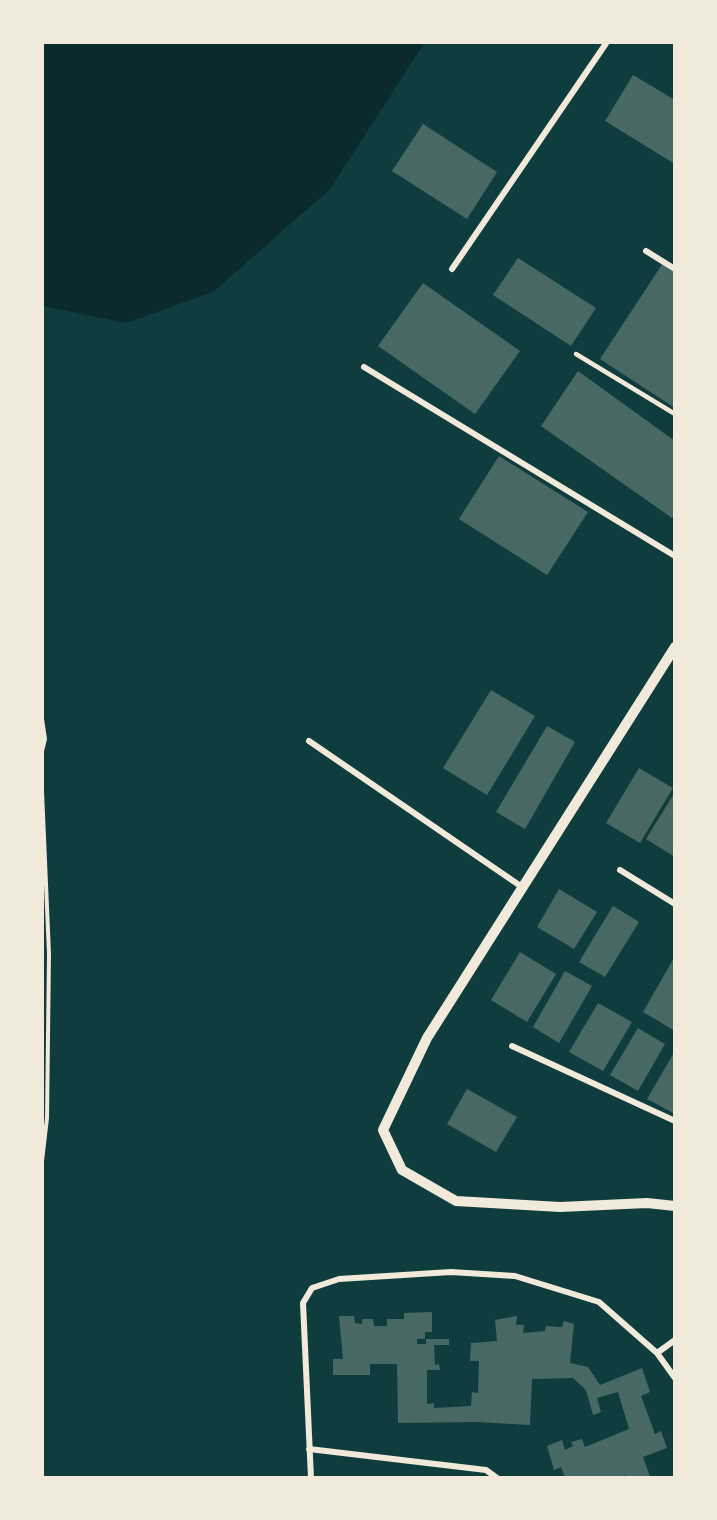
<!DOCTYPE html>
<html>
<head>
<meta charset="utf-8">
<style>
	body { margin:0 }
	#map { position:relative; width:717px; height:1520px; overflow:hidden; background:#0f3d3e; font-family:"DejaVu Sans",sans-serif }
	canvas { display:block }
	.frame { position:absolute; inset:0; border:44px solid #f1e9da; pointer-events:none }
</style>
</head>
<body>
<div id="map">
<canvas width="717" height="1520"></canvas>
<div class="frame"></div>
</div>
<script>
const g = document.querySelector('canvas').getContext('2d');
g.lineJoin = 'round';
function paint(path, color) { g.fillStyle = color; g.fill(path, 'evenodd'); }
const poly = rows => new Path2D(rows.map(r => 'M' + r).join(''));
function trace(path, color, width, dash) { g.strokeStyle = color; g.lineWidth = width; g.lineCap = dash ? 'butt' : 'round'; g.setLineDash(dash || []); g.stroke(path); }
paint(poly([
	[42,42,425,42,330,189,213,292,126,323,42,306]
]), '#0a2a2b');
paint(poly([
	[633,75,675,100,675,164,605,121],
	[423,124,497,172,467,219,392,171],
	[518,258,596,308,571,346,493,295],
	[663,263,675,271,675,408,600,359],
	[423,283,520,351,475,414,378,346],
	[578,371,675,441,675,513,672,518,541,426],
	[499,456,588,512,547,575,459,519],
	[491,690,535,716,487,795,443,768],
	[547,726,575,742,525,829,496,812],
	[639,768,673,788,640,843,606,823],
	[675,792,675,857,646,839],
	[559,889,597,912,574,949,537,927],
	[613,906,639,922,605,977,579,962],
	[520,952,556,974,527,1022,491,1000],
	[675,956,675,1031,643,1012],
	[565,971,592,986,559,1043,533,1027],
	[598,1003,632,1022,603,1071,569,1052],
	[638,1028,665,1044,638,1091,610,1075],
	[675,1051,675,1114,647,1099],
	[467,1089,517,1117,496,1152,447,1124],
	[432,1312,432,1332,425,1332,425,1339,417,1339,417,1344,426,1344,426,1339,449,1339,449,1345,434,1345,435,1365,439,1364,440,1370,427,1370,427,1404,434,1403,434,1408,471,1406,472,1392,478,1393,479,1361,470,1361,471,1343,497,1341,495,1320,517,1316,516,1325,524,1325,523,1333,545,1331,546,1326,562,1327,564,1321,574,1324,570,1363,588,1367,600,1385,642,1368,650,1392,641,1396,655,1434,661,1431,667,1448,643,1457,650,1477,626,1478,625,1475,621,1478,565,1478,561,1467,554,1470,547,1446,562,1440,565,1450,573,1446,571,1442,582,1439,585,1447,629,1429,618,1392,597,1398,601,1412,593,1415,586,1390,573,1378,532,1379,530,1425,476,1422,398,1423,397,1364,370,1364,370,1375,333,1375,333,1359,343,1359,339,1316,354,1316,355,1323,362,1324,362,1319,373,1319,374,1326,387,1326,387,1319,404,1319,404,1313]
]), '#486865');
trace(poly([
	[42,719,45,739,42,751],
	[42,791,49,954,47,1118,42,1161]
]), '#f1e9da', 4);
trace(poly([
	[576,354,675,414]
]), '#f1e9da', 4.5);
trace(poly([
	[646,251,675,269],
	[452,269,607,42],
	[364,367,675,556],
	[309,741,522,887],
	[620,870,675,904],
	[512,1046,675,1121],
	[657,1353,675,1340],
	[309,1449,486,1470,497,1478],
	[311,1478,303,1303,312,1288,339,1279,451,1272,515,1276,599,1302,657,1353,675,1378]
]), '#f1e9da', 6);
trace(poly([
	[675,647,427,1038,383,1130,402,1170,456,1201,560,1207,647,1203,675,1206]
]), '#f1e9da', 10);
</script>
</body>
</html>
